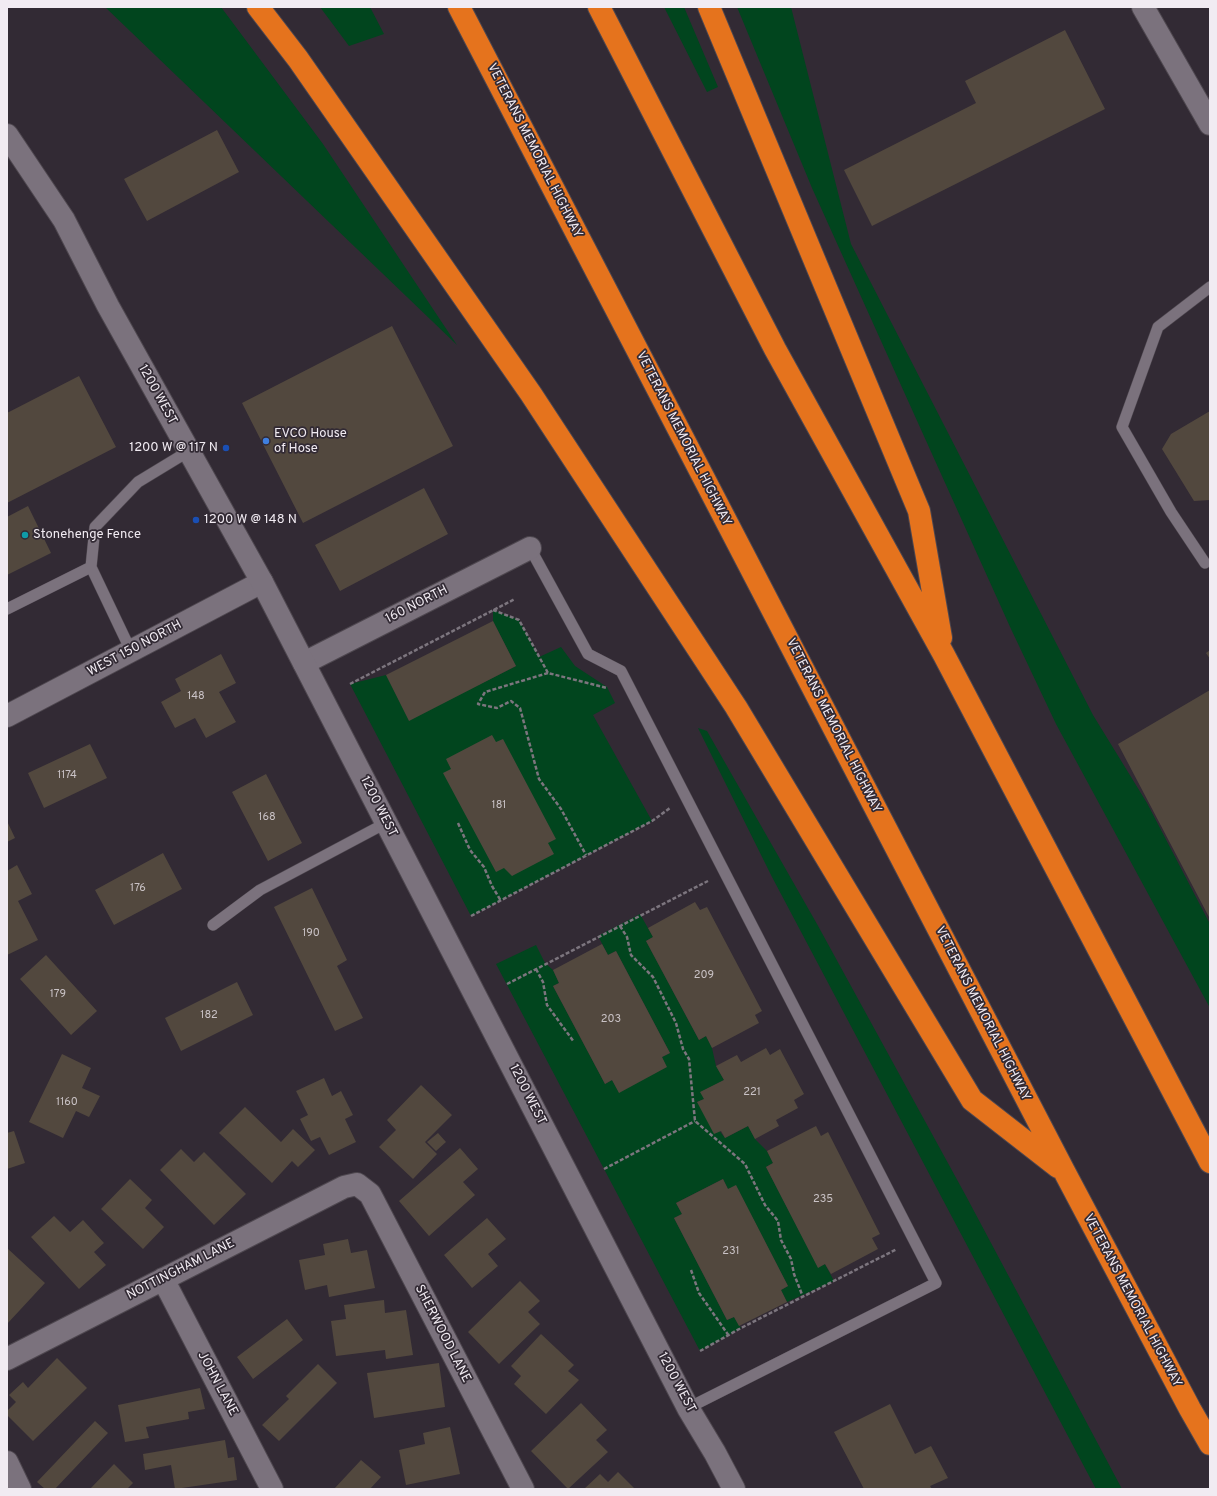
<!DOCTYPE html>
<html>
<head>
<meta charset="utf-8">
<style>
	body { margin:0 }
	#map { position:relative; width:1217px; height:1496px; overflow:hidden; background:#322a34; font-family:Overpass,sans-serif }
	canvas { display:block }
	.frame { position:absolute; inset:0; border:8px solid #f1ebf2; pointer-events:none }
</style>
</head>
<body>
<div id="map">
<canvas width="1217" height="1496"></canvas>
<div class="frame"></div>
</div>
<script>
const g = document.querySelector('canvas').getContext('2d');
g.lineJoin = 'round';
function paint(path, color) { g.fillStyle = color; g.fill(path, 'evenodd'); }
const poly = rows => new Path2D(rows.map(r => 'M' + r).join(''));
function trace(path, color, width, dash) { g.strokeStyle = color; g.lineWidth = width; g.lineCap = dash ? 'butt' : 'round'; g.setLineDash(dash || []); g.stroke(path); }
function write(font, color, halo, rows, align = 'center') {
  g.font = font + ' Overpass,sans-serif'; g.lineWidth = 3.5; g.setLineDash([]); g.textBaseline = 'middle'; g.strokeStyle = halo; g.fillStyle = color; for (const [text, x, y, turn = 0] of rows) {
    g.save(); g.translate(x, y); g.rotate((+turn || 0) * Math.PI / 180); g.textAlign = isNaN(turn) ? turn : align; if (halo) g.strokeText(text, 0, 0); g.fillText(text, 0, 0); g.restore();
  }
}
paint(poly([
	[105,7,221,7,323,144,457,345],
	[320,7,370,7,384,34,349,46],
	[664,7,684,7,718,87,707,92],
	[737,7,791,7,851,244,1093,715,1147,803,1210,924,1210,1008,1056,724,1011,629,812,188],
	[493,610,519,620,539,657,561,647,575,666,607,687,615,703,593,715,652,821,471,916,350,684,386,675,409,720,516,666,493,621],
	[698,728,707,731,817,924,966,1196,1122,1489,1096,1489,772,877],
	[640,914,653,937,646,941,699,1040,706,1036,712,1048,716,1066,724,1080,701,1092,704,1099,697,1102,725,1138,748,1126,755,1139,767,1151,773,1163,766,1167,818,1267,825,1264,834,1281,787,1302,781,1290,788,1286,736,1186,728,1189,723,1179,676,1203,682,1214,674,1218,727,1320,734,1317,741,1328,700,1351,496,964,536,945,545,963,553,970,559,983,553,986,605,1084,612,1080,619,1092,666,1067,662,1057,670,1053,616,951,608,955,598,936]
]), '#01451e');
paint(poly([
	[1065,30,1105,109,872,226,844,170,976,103,965,81],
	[217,130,239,172,147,221,124,179],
	[392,326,453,446,303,523,242,403],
	[79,376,116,447,7,503,7,413],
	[1210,411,1210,500,1194,501,1162,449,1171,434],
	[424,488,448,534,340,591,315,545],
	[28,506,51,553,7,575,7,517],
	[493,621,516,666,409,721,386,675],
	[1210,650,1210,659,1206,653],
	[221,654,236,683,219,692,236,722,206,738,195,718,175,728,161,702,181,691,175,679],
	[1210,690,1210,919,1118,744],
	[492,735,496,742,503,739,556,839,548,843,554,854,512,876,504,868,496,872,443,773,451,769,446,759],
	[90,744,107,778,44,808,28,773],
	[266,774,302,843,268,861,232,792],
	[7,821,15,838,7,842],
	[163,853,182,889,114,925,95,890],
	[17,865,32,894,18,901,38,940,7,955,7,871],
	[312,888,347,960,337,966,363,1018,335,1031,274,907],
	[695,902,700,910,707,907,762,1011,755,1015,759,1023,712,1048,706,1036,699,1040,646,941,653,937,648,928],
	[602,944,608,955,616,951,670,1053,662,1057,667,1067,619,1093,612,1080,605,1084,553,986,559,983,553,970],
	[46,955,97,1011,71,1035,20,979],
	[237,982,253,1015,181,1051,165,1018],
	[766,1048,770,1055,780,1049,804,1094,794,1100,798,1108,776,1120,779,1126,755,1139,748,1126,725,1138,721,1131,714,1134,697,1102,704,1099,700,1092,724,1080,716,1066,737,1055,741,1062],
	[62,1054,91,1068,82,1088,100,1096,89,1117,76,1111,63,1138,29,1122],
	[324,1078,332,1096,341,1091,353,1115,345,1119,356,1142,329,1155,320,1137,311,1141,300,1119,308,1115,296,1091],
	[421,1085,452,1115,425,1142,437,1154,413,1179,379,1147,396,1130,387,1120],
	[245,1107,281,1142,293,1129,315,1150,298,1167,292,1161,272,1183,219,1133],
	[816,1126,821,1136,828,1132,880,1234,872,1238,878,1249,831,1274,825,1264,818,1268,766,1167,773,1163,767,1151],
	[14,1131,25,1163,7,1169,7,1133],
	[438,1133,446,1142,436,1151,427,1142],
	[460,1148,478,1169,463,1182,475,1195,429,1236,399,1201],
	[181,1149,194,1162,204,1152,246,1194,214,1225,160,1170],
	[130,1179,152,1200,145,1208,164,1227,143,1249,101,1209],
	[723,1179,728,1189,736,1185,788,1286,781,1290,787,1302,739,1326,734,1317,727,1320,674,1218,682,1214,676,1203],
	[54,1216,70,1232,83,1220,104,1243,94,1252,106,1265,79,1289,31,1237],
	[487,1218,506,1239,488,1254,498,1266,472,1288,444,1255],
	[348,1239,351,1253,367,1250,375,1288,329,1297,327,1285,305,1290,299,1260,325,1255,323,1244],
	[7,1248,45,1283,7,1324],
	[520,1281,540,1301,528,1312,540,1324,499,1364,468,1332],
	[384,1300,385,1313,406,1310,413,1355,386,1359,385,1350,336,1356,331,1321,346,1319,344,1305],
	[287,1319,303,1340,253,1379,237,1357],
	[541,1334,574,1365,568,1371,579,1380,546,1414,514,1384,521,1376,511,1366],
	[57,1358,87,1388,33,1441,7,1415,7,1411,16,1402,9,1395,23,1382,28,1388],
	[439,1363,445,1407,374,1418,367,1373],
	[318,1364,337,1383,279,1441,262,1425,289,1399,286,1396],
	[200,1388,205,1409,188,1412,189,1419,146,1427,149,1438,125,1442,118,1405],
	[581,1403,607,1430,596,1440,608,1452,568,1489,531,1451],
	[890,1404,915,1454,931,1446,948,1478,930,1486,932,1489,864,1489,834,1432],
	[95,1421,108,1433,55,1489,45,1489,37,1482],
	[450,1427,460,1474,406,1485,399,1450,425,1444,423,1433],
	[225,1440,228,1458,234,1457,237,1480,175,1489,171,1465,145,1470,143,1454],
	[361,1460,381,1477,370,1489,334,1489],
	[114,1464,133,1483,127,1489,90,1489],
	[618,1472,635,1489,584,1489,600,1474,608,1482]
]), '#52483e');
const lane = poly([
	[530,548,588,654,621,671,936,1283,688,1408],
	[1205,563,1171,512,1122,427,1158,327,1210,287],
	[7,609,91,567],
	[131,651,91,567,95,527,138,482,189,451],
	[213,925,260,890,386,823]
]);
const street = poly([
	[1143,7,1210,124],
	[304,663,530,548],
	[7,716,262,582],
	[163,1279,272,1489],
	[7,1359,344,1187,357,1184,370,1194,523,1489],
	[7,1462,20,1489]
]);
const secondary = poly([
	[7,135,64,220,108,306,262,582,688,1408,715,1453,734,1489]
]);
const highway = poly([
	[258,7,298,59,531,394,736,707,972,1100,1058,1167],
	[459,7,1064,1171,1190,1409,1210,1444],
	[599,7,775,349,944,655,1210,1162],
	[709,7,919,511,941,638]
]);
trace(lane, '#4e474f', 12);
trace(street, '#4e474f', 24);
trace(secondary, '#4e474f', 24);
trace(highway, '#4e474f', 24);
trace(poly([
	[493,610,519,620,548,673,607,688],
	[548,673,485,692,478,704,497,708,511,701,520,708,539,779,561,809,586,855],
	[350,684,515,599],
	[458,823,470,850,484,867,492,886,501,901],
	[471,916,652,821,670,808],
	[620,926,627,937,631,955,653,977,676,1023,683,1049,689,1059,695,1121,745,1164,765,1205,778,1221,781,1240,791,1259,794,1274,803,1297],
	[536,969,543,982,547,1005,574,1042],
	[507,984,708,881],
	[604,1169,695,1121],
	[691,1270,699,1293,729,1336],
	[700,1351,741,1328,897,1249]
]), '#7c757e', 2.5, [4, 2]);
trace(lane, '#7b727d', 11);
trace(street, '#7b727d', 22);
trace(secondary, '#7b727d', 22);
trace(highway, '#e5731d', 22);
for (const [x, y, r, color] of [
	[266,441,4,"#3f7fe0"],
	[226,448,4,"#1a4fb4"],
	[196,520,4,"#1a4fb4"],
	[25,535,4,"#0f9aa8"]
]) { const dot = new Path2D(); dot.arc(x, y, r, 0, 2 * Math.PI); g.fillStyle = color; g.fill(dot); trace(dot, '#322a34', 1.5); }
write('11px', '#c9c2c5', null, [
	["148",196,697],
	["1174",67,776],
	["181",499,806],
	["168",267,818],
	["176",138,889],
	["190",311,934],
	["209",704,976],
	["179",58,995],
	["182",209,1016],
	["203",611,1020],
	["221",752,1093],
	["1160",67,1103],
	["235",823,1200],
	["231",731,1252]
]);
write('13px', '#f1ebf2', '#322a34', [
	["VETERANS MEMORIAL HIGHWAY",534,151,63],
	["1200 WEST",157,395,61],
	["VETERANS MEMORIAL HIGHWAY",683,439,63],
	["160 NORTH",417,605,-27],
	["WEST 150 NORTH",135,649,-28],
	["VETERANS MEMORIAL HIGHWAY",833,726,63],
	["1200 WEST",378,807,63],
	["VETERANS MEMORIAL HIGHWAY",982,1014,63],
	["1200 WEST",527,1095,63],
	["NOTTINGHAM LANE",181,1270,-27],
	["VETERANS MEMORIAL HIGHWAY",1132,1301,62],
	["SHERWOOD LANE",442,1334,63],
	["1200 WEST",676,1383,62],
	["JOHN LANE",217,1384,62]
]);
write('13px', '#f1ebf2', '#322a34', [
	["EVCO House",274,434],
	["of Hose",274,449],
	["1200 W @ 117 N",218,448,"right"],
	["1200 W @ 148 N",204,520],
	["Stonehenge Fence",33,535]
], 'left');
</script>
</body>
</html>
